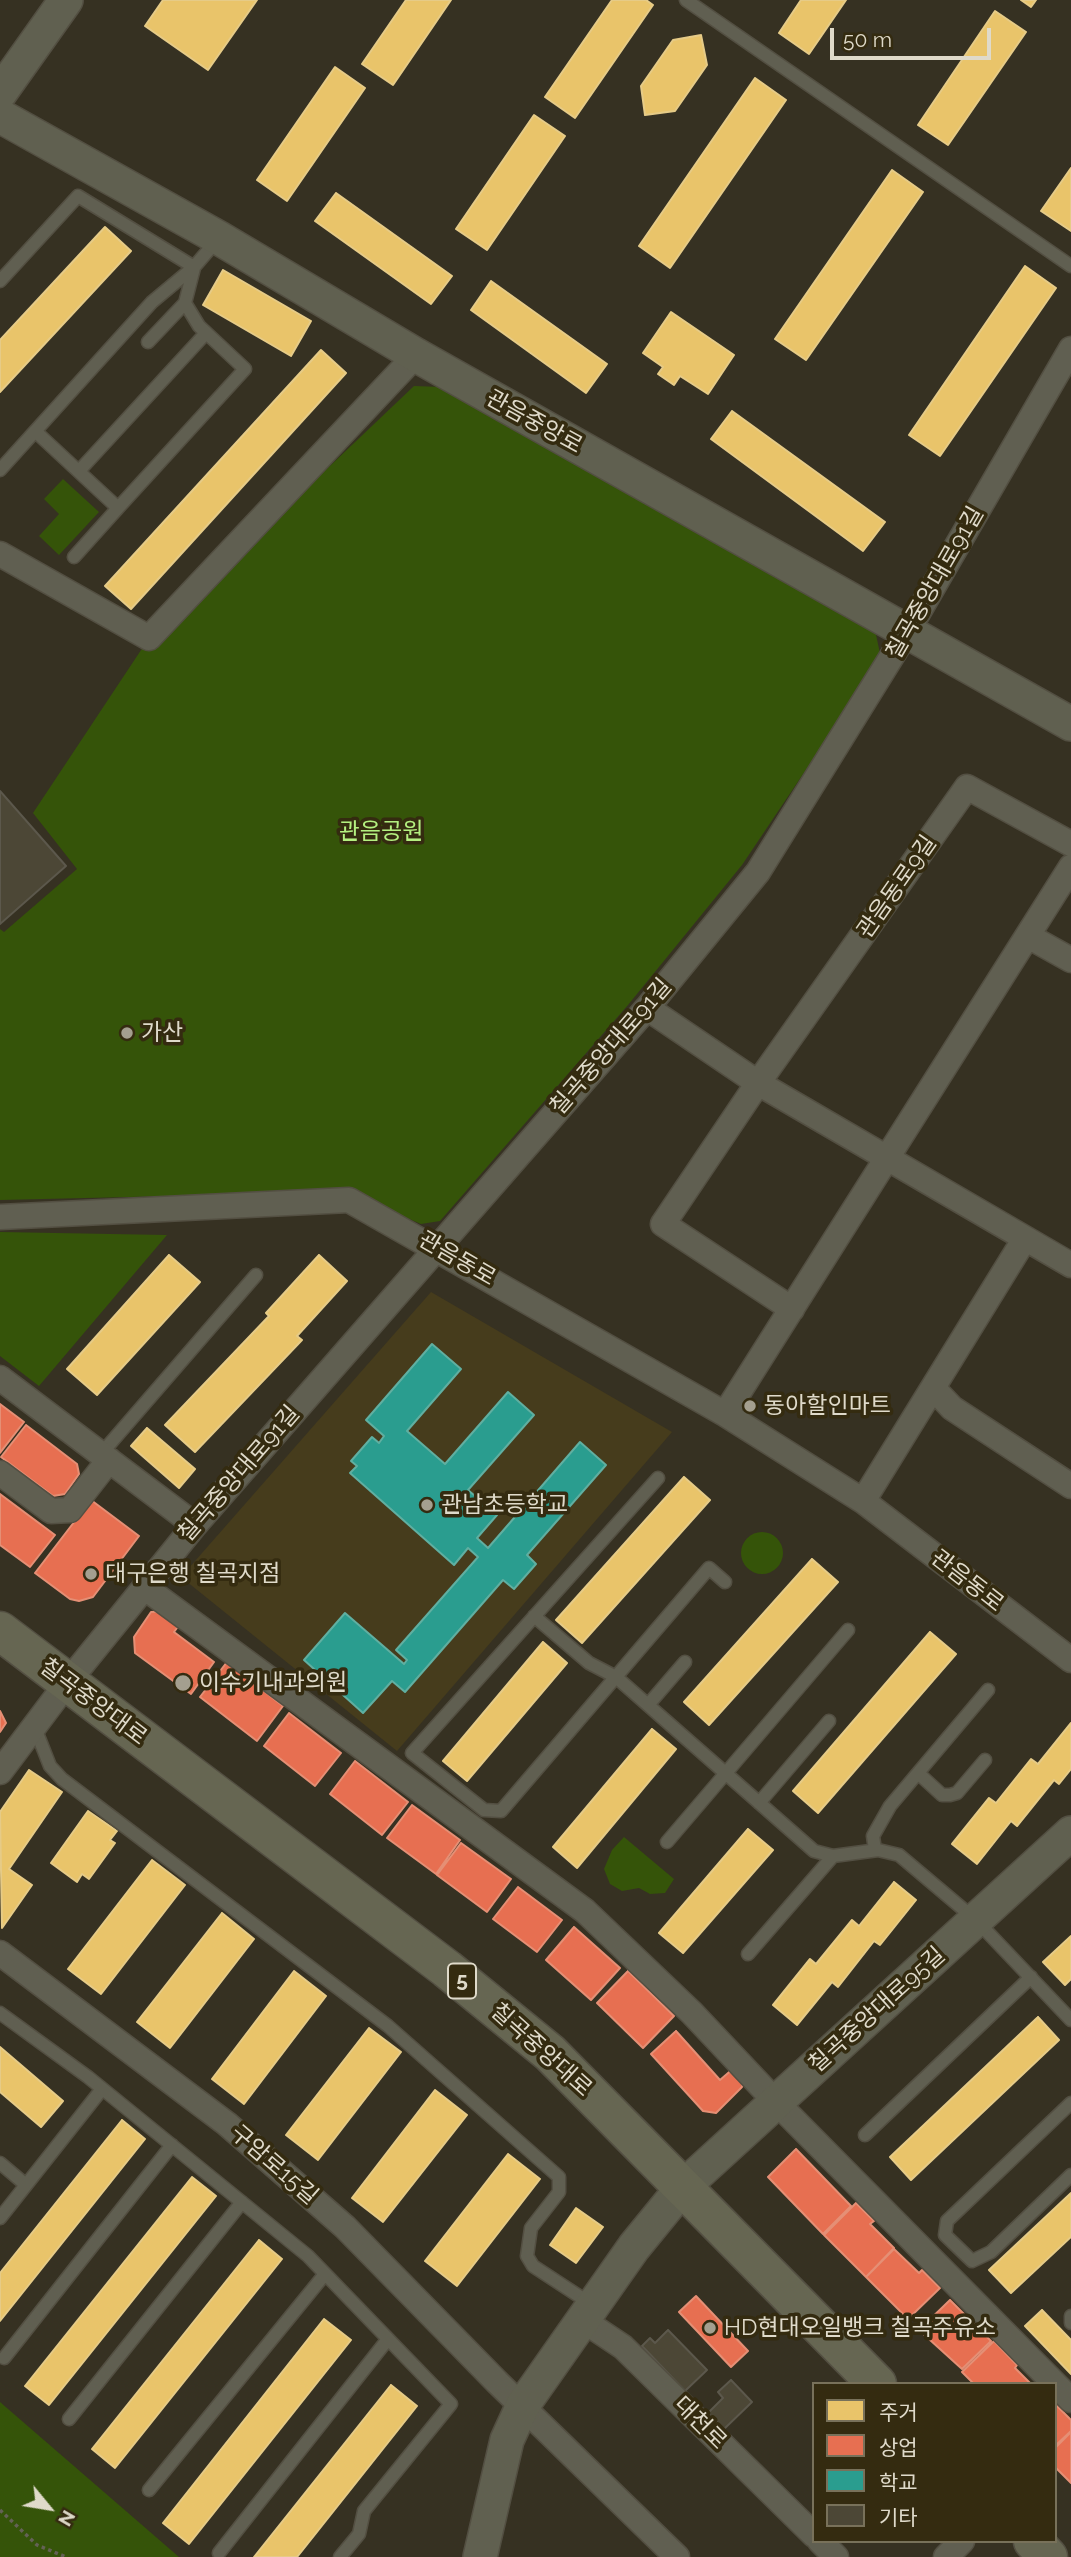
<!DOCTYPE html>
<html>
<head>
<meta charset="utf-8">
<style>
	body { margin:0 }
	#map { position:relative; width:1071px; height:2557px; overflow:hidden; background:#363122; font-family:Raleway,"Noto Sans KR",sans-serif }
	canvas { display:block }
	.legend { position:absolute; left:812px; top:2382px; width:245px; height:161px; box-sizing:border-box; background:#342b10; border:2px solid #78715a; margin:0; padding:9px 12px; list-style:none; font-size:21px; color:#dfdaca }
	.legend li { display:flex; align-items:center; gap:14px; height:35px }
	.legend b { width:35px; border:2px solid #78715a }
	.north { position:absolute; left:14px; top:2473px; width:70px; height:70px; -webkit-text-stroke:5px #342b10; paint-order:stroke; rotate:120deg; font-size:19px; font-weight:700; line-height:28px; text-align:center; color:#dfdaca }
	.north::after { content:''; display:block; margin:auto; width:24px; height:32px; background:#dfdaca; clip-path:polygon(50% 0,100% 100%,50% 72%,0 100%) }
	.scale { position:absolute; left:830px; top:28px; width:161px; height:32px; box-sizing:border-box; border:4px solid #dfdaca; border-top:0; padding-left:9px; font-size:21px; line-height:24px; white-space:nowrap; color:#dfdaca; -webkit-text-stroke:5px #342b10; paint-order:stroke }
</style>
</head>
<body>
<div id="map">
<canvas width="1071" height="2557"></canvas>
<ul class="legend">
<li><b style="height:19px;background:#e9c46a"></b>주거</li>
<li><b style="height:19px;background:#e76f51"></b>상업</li>
<li><b style="height:19px;background:#2a9d8f"></b>학교</li>
<li><b style="height:19px;background:#4c4736"></b>기타</li>
</ul>
<div class="north">N</div>
<div class="scale">50 m</div>
</div>
<script>
const g = document.querySelector('canvas').getContext('2d');
g.lineJoin = 'round';
function paint(path, color) { g.fillStyle = color; g.fill(path, 'evenodd'); }
const poly = rows => new Path2D(rows.map(r => 'M' + r).join(''));
function trace(path, color, width, dash) { g.strokeStyle = color; g.lineWidth = width; g.lineCap = dash ? 'butt' : 'round'; g.setLineDash(dash || []); g.stroke(path); }
function write(font, color, halo, rows, align = 'center') {
  g.font = font + ' Raleway,"Noto Sans KR",sans-serif'; g.lineWidth = 7; g.setLineDash([]); g.textBaseline = 'middle'; g.strokeStyle = halo; g.fillStyle = color; for (const [text, x, y, turn = 0] of rows) {
    g.save(); g.translate(x, y); g.rotate((+turn || 0) * Math.PI / 180); g.textAlign = isNaN(turn) ? turn : align; if (halo) g.strokeText(text, 0, 0); g.fillText(text, 0, 0); g.restore();
  }
}
paint(poly([
	[431,1292,672,1432,397,1751,181,1577]
]), '#463c1c');
paint(poly([
	[414,386,441,387,875,630,881,658,742,865,628,1005,440,1221,421,1224,345,1192,0,1200,0,929,4,932,77,869,33,813,149,638],
	[63,479,99,512,59,555,39,536,59,514,44,499],
	[0,1232,167,1235,39,1386,0,1356],
	'741 1553a21 21 0 1 1 42 0a21 21 0 1 1-42 0Z',
	[624,1837,674,1879,665,1893,650,1894,639,1888,622,1891,610,1884,604,1869,612,1850],
	[0,2402,179,2557,0,2557]
]), '#355409');
const homes = poly([
	[163,0,257,0,208,70,145,26,163,0],
	[406,0,451,0,393,85,362,64,406,0],
	[612,0,646,0,653,5,575,118,545,97,612,0],
	[801,0,846,0,809,54,779,33,801,0],
	[1021,0,1036,0,1031,7,1021,0],
	[995,11,1026,32,948,145,918,125,995,11],
	[701,35,707,65,675,111,645,115,641,86,673,40,701,35],
	[335,67,365,88,287,201,257,180,335,67],
	[755,78,786,100,670,268,639,246,755,78],
	[534,115,565,136,487,250,456,229,534,115],
	[1071,168,1071,231,1041,211,1071,168],
	[892,170,923,192,806,360,775,339,892,170],
	[336,193,452,276,431,304,315,221,336,193],
	[105,227,131,251,0,392,0,340,105,227],
	[1025,266,1056,288,940,456,909,435,1025,266],
	[223,270,311,321,291,356,203,305,223,270],
	[491,281,607,364,586,393,471,310,491,281],
	[671,312,734,355,708,394,680,376,674,385,658,374,663,367,643,353,671,312],
	[321,350,346,373,131,609,105,586,321,350],
	[732,411,885,522,863,551,711,439,732,411],
	[169,1255,200,1282,97,1395,67,1369,169,1255],
	[319,1255,347,1281,297,1336,302,1340,195,1452,165,1425,269,1316,266,1313,319,1255],
	[147,1428,195,1469,179,1488,131,1446,147,1428],
	[684,1477,710,1500,582,1643,556,1620,684,1477],
	[812,1559,838,1582,709,1725,684,1702,812,1559],
	[930,1632,956,1654,818,1813,793,1791,930,1632],
	[543,1642,567,1663,467,1781,443,1761,543,1642],
	[1071,1723,1071,1769,1059,1784,1054,1780,1017,1826,1011,1821,977,1864,952,1844,989,1798,996,1803,1031,1759,1038,1764,1071,1723],
	[652,1729,676,1749,577,1868,553,1847,652,1729],
	[29,1770,62,1792,9,1869,32,1885,2,1928,0,1812,29,1770],
	[88,1811,117,1831,110,1840,115,1843,89,1879,82,1874,77,1882,51,1863,88,1811],
	[748,1829,773,1850,683,1953,659,1933,748,1829],
	[152,1860,185,1885,101,1994,68,1969,152,1860],
	[894,1882,916,1900,880,1945,874,1941,838,1987,832,1982,797,2025,773,2005,810,1959,816,1964,852,1920,859,1926,894,1882],
	[222,1913,254,1939,170,2048,137,2022,222,1913],
	[1071,1936,1071,1979,1065,1985,1043,1962,1071,1936],
	[294,1971,326,1996,244,2104,212,2079,294,1971],
	[1038,2017,1059,2040,911,2180,890,2157,1038,2017],
	[369,2028,401,2052,318,2160,286,2135,369,2028],
	[0,2047,63,2101,41,2127,0,2092,0,2047],
	[435,2090,467,2115,383,2222,352,2198,435,2090],
	[122,2120,145,2139,0,2321,0,2273,122,2120],
	[508,2154,540,2179,457,2286,425,2261,508,2154],
	[192,2177,216,2196,49,2405,25,2386,192,2177],
	[1071,2193,1071,2237,1011,2293,989,2270,1071,2193],
	[576,2208,603,2227,576,2263,550,2245,576,2208],
	[259,2240,282,2259,115,2468,92,2449,259,2240],
	[1042,2310,1071,2340,1071,2374,1025,2326,1042,2310],
	[324,2319,351,2340,189,2544,163,2523,324,2319],
	[391,2385,417,2406,297,2557,254,2557,391,2385]
]);
paint(homes, '#e9c46a');
trace(homes, '#e6cb87', 2);
const shops = poly([
	[0,1404,24,1422,0,1453,0,1404],
	[26,1425,77,1464,79,1474,65,1494,53,1496,1,1457,26,1425],
	[0,1494,55,1535,30,1567,0,1545,0,1494],
	[91,1500,139,1536,93,1597,79,1601,70,1599,35,1573,91,1500],
	[169,1611,183,1620,174,1632,214,1662,191,1694,135,1653,134,1637,151,1612,169,1611],
	[227,1662,283,1706,257,1741,200,1697,227,1662],
	[0,1711,6,1723,0,1732,0,1711],
	[289,1713,341,1753,315,1786,264,1746,289,1713],
	[355,1761,408,1802,382,1835,330,1794,355,1761],
	[412,1805,460,1840,436,1874,387,1838,412,1805],
	[461,1843,511,1879,487,1912,437,1875,461,1843],
	[518,1887,562,1920,537,1952,493,1919,518,1887],
	[574,1927,620,1968,591,2000,546,1960,574,1927],
	[628,1971,674,2016,643,2048,597,2003,628,1971],
	[676,2031,720,2080,735,2067,743,2076,742,2087,716,2113,703,2111,651,2054,676,2031],
	[796,2149,851,2206,823,2234,768,2177,796,2149],
	[856,2203,874,2221,870,2224,894,2248,866,2277,824,2235,856,2203],
	[894,2249,919,2273,922,2270,940,2288,908,2319,866,2277,894,2249],
	[696,2296,748,2351,731,2367,679,2312,696,2296],
	[950,2300,991,2341,962,2369,919,2330,950,2300],
	[994,2341,1017,2365,1015,2368,1031,2384,974,2384,962,2372,994,2341],
	[1055,2404,1071,2420,1071,2431,1055,2446,1055,2404],
	[1071,2432,1071,2483,1055,2467,1055,2448,1071,2432]
]);
paint(shops, '#e76f51');
trace(shops, '#e58f75', 2);
const schools = poly([
	[432,1344,461,1369,407,1431,445,1464,508,1392,534,1415,468,1490,497,1515,477,1538,488,1548,580,1442,606,1465,527,1555,536,1564,514,1589,503,1580,405,1692,392,1681,363,1713,304,1660,345,1613,404,1664,407,1660,396,1650,478,1557,468,1548,454,1565,350,1473,357,1466,351,1461,372,1437,379,1443,384,1436,366,1420,432,1344]
]);
paint(schools, '#2a9d8f');
trace(schools, '#60afa1', 2);
const building = poly([
	[0,791,66,866,0,924,0,791],
	[668,2330,707,2370,685,2391,642,2346,650,2338,655,2343,668,2330],
	[731,2380,752,2402,722,2431,706,2415,723,2398,718,2392,731,2380]
]);
paint(building, '#4c4736');
trace(building, '#5c584c', 2);
const service = poly([
	[686,0,1071,266],
	[0,281,78,196,194,267],
	[148,342,185,303,194,268],
	[35,431,118,508,245,369,199,326,185,303],
	[0,470,152,302,194,267,219,238],
	[79,471,206,333],
	[74,557,118,508],
	[101,1454,256,1275],
	[658,1478,412,1753,484,1810,501,1811,709,1568,725,1582],
	[534,1616,589,1663,616,1677,814,1851,833,1856,878,1850,899,1855,976,1920,1071,2020],
	[648,1705,685,1662],
	[35,1728,50,1766,62,1779,388,2026,559,2177,559,2192,531,2228,527,2256,533,2266,591,2304],
	[918,1773,942,1795,950,1795,957,1793,985,1760],
	[759,1803,829,1721],
	[667,1842,848,1630],
	[875,1850,873,1836,890,1806,988,1690],
	[748,1954,833,1856],
	[0,2013,88,2077,308,2256,451,2404,364,2511,359,2534,340,2557],
	[1071,2103,947,2221,945,2235,972,2261,991,2252,1071,2175],
	[865,2135,1031,1977],
	[0,2163,26,2185],
	[0,2218,102,2089],
	[1071,2316,1071,2323],
	[4,2358,172,2145],
	[69,2419,242,2202],
	[149,2490,325,2274],
	[219,2553,388,2339]
]);
const minor = poly([
	[0,554,149,638,416,355],
	[1028,936,1071,960],
	[647,1008,758,1083,1071,1265],
	[0,1217,349,1200,725,1414,863,1501,1071,1660],
	[792,1309,663,1224,758,1083,967,787,1071,844],
	[0,1378,195,1525],
	[934,1389,952,1408,1071,1486],
	[725,1414,1071,867],
	[0,1473,51,1511,70,1510,109,1460],
	[863,1501,1024,1240],
	[144,1587,585,1911,692,2013,776,2102,1055,2384],
	[0,1772,67,1683,195,1525,647,1008,758,872,907,632,1071,349],
	[0,1953,227,2124,345,2227,497,2382,677,2557],
	[581,2319,623,2347,814,2535],
	[1055,2384,1071,2400],
	[820,2541,836,2557],
	[946,2557,962,2541]
]);
const secondary = poly([
	[0,93,66,0],
	[0,116,219,238,416,355,1071,724],
	[480,2557,507,2440,523,2405,634,2247,683,2187,1071,1833]
]);
const primary = poly([
	[0,1631,447,1969,550,2053,877,2384],
	[1033,2541,1048,2557]
]);
trace(service, '#534f42', 15);
trace(minor, '#534f42', 27);
trace(secondary, '#534f42', 36);
trace(primary, '#534f42', 41);
trace(poly([
	[0,2510,37,2545,66,2557]
]), '#646256', 3.5, [3.5, 3.5]);
trace(service, '#605f51', 12);
trace(minor, '#605f51', 24);
trace(secondary, '#606050', 33);
trace(primary, '#666652', 38);
for (const [x, y, r, color] of [
	[127,1033,7,"#a49f8f"],
	[750,1406,7,"#a49f8f"],
	[427,1505,7,"#a49f8f"],
	[91,1574,7,"#a49f8f"],
	[183,1683,9,"#a49f8f"],
	[710,2328,7,"#a49f8f"]
]) { const dot = new Path2D(); dot.arc(x, y, r, 0, 2 * Math.PI); g.fillStyle = color; g.fill(dot); trace(dot, '#342b10', 2.5); }
for (const [x, y, w] of [
	[462,1981,28]
]) { const box = new Path2D(); box.roundRect(x - w / 2, y - 17.5, w, 35, 5); g.fillStyle = '#342b10'; g.fill(box); trace(box, '#dfdaca', 2); }
write('bold 21px', '#dfdaca', null, [
	["5",462,1981]
]);
write('23px', '#dfdaca', '#342b10', [
	["관음중앙로",534,422,29],
	["칠곡중앙대로91길",935,583,-60],
	["관음동로9길",897,887,-55],
	["칠곡중앙대로91길",611,1047,-49],
	["관음동로",457,1259,30],
	["칠곡중앙대로91길",239,1474,-49],
	["관음동로",967,1581,38],
	["칠곡중앙대로",93,1702,37],
	["칠곡중앙대로95길",877,2010,-42],
	["칠곡중앙대로",541,2050,42],
	["구암로15길",274,2165,41],
	["대천로",700,2423,45]
]);
write('23px', '#b4f080', '#342b10', [
	["관음공원",381,832]
]);
write('23px', '#dfdaca', '#342b10', [
	["가산",141,1033],
	["동아할인마트",764,1406],
	["관남초등학교",441,1505],
	["대구은행 칠곡지점",105,1574],
	["이수기내과의원",199,1683],
	["HD현대오일뱅크 칠곡주유소",724,2328]
], 'left');
</script>
</body>
</html>
